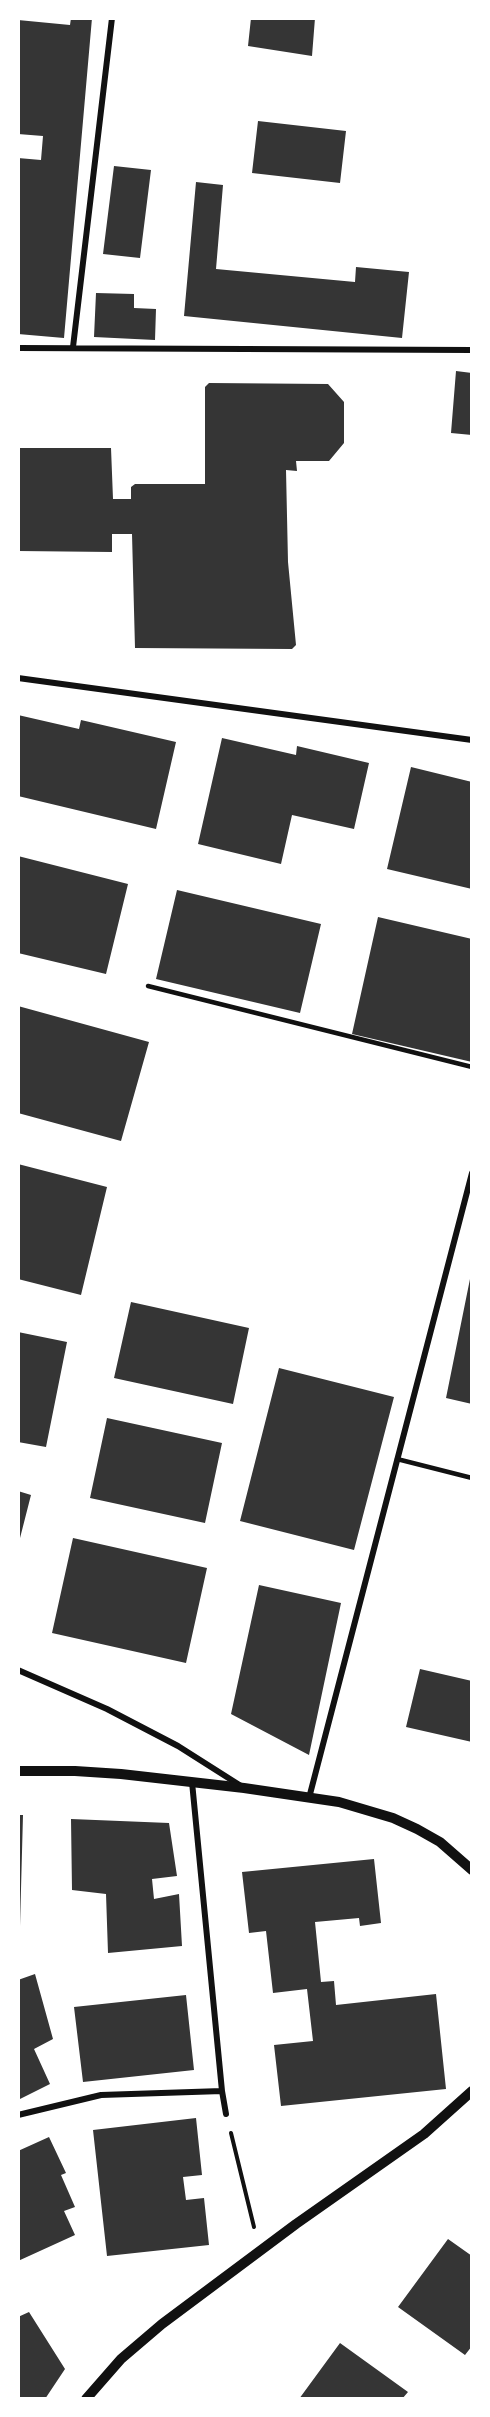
<!DOCTYPE html>
<html>
<head>
<meta charset="utf-8">
<style>
	body { margin:0 }
	#map { position:relative; width:490px; height:2417px; overflow:hidden; background:#fff; font-family:Poppins,sans-serif }
	canvas { display:block }
	.frame { position:absolute; inset:0; border:20px solid #fff; pointer-events:none }
</style>
</head>
<body>
<div id="map">
<canvas width="490" height="2417"></canvas>
<div class="frame"></div>
</div>
<script>
const g = document.querySelector('canvas').getContext('2d');
g.lineJoin = 'round';
function paint(path, color) { g.fillStyle = color; g.fill(path, 'evenodd'); }
const poly = rows => new Path2D(rows.map(r => 'M' + r).join(''));
function trace(path, color, width, dash) { g.strokeStyle = color; g.lineWidth = width; g.lineCap = dash ? 'butt' : 'round'; g.setLineDash(dash || []); g.stroke(path); }
paint(poly([
	[71,18,92,18,64,338,18,334,18,158,41,160,43,136,18,134,18,20,70,25],
	[251,18,315,18,312,56,248,46],
	[258,121,346,131,340,183,252,173],
	[114,166,151,170,140,258,103,254],
	[196,182,223,185,216,269,355,282,356,267,409,272,402,338,184,316],
	[96,293,134,294,134,308,156,309,155,340,94,337],
	[456,371,472,373,472,435,451,433],
	[209,383,328,384,344,402,344,443,329,461,296,461,297,471,286,470,288,562,296,645,292,649,135,648,132,534,112,534,112,552,18,551,18,448,111,448,113,499,131,499,131,487,135,484,205,484,205,387],
	[18,715,79,729,81,720,176,742,156,829,18,796],
	[222,738,296,755,297,746,369,763,354,829,292,815,281,864,198,844],
	[411,767,472,782,472,889,387,869],
	[18,856,128,884,106,974,18,953],
	[177,890,321,924,300,1013,156,979],
	[378,917,472,939,472,1062,352,1034],
	[18,1006,149,1042,121,1141,18,1113],
	[18,1164,107,1187,81,1295,18,1279],
	[471,1274,472,1274,472,1404,446,1398],
	[131,1302,249,1328,233,1404,114,1378],
	[18,1332,67,1342,46,1447,18,1442],
	[279,1368,394,1397,354,1550,240,1521],
	[107,1418,222,1443,205,1523,90,1498],
	[18,1491,31,1495,19,1542,18,1541],
	[73,1538,207,1568,186,1663,52,1633],
	[259,1585,341,1603,309,1755,231,1714],
	[420,1669,472,1681,472,1742,406,1727],
	[18,1815,23,1815,20,1926,18,1926],
	[71,1819,169,1823,177,1876,152,1879,154,1899,179,1894,182,1946,108,1953,106,1894,72,1890],
	[374,1859,381,1923,360,1926,359,1918,315,1922,321,1982,334,1981,336,2005,436,1994,446,2089,281,2106,274,2045,313,2041,307,1989,273,1993,266,1931,249,1933,242,1872],
	[35,1974,53,2039,34,2049,50,2084,18,2100,18,1980],
	[186,1995,194,2070,83,2082,74,2007],
	[196,2118,202,2175,183,2177,186,2200,204,2198,209,2245,107,2256,93,2130],
	[49,2137,66,2173,61,2175,75,2207,64,2211,75,2235,18,2261,18,2151],
	[448,2239,472,2256,472,2346,465,2355,398,2307],
	[29,2312,65,2369,45,2399,18,2399,18,2317],
	[340,2343,408,2392,402,2399,299,2399]
]), '#353535');
trace(poly([
	[231,2133,254,2227]
]), '#111', 4);
trace(poly([
	[148,986,472,1067],
	[397,1459,472,1478]
]), '#111', 4.5);
trace(poly([
	[73,347,112,18],
	[18,348,472,350],
	[18,678,472,740],
	[18,1670,107,1709,178,1746,241,1786],
	[192,1782,222,2091,226,2114],
	[309,1798,472,1173],
	[18,2115,101,2095,222,2091]
]), '#111', 6);
trace(poly([
	[18,1771,75,1771,121,1774,244,1788,339,1802,393,1818,417,1829,440,1842,472,1870],
	[86,2399,121,2359,162,2324,296,2224,424,2134,472,2091]
]), '#111', 10);
</script>
</body>
</html>
